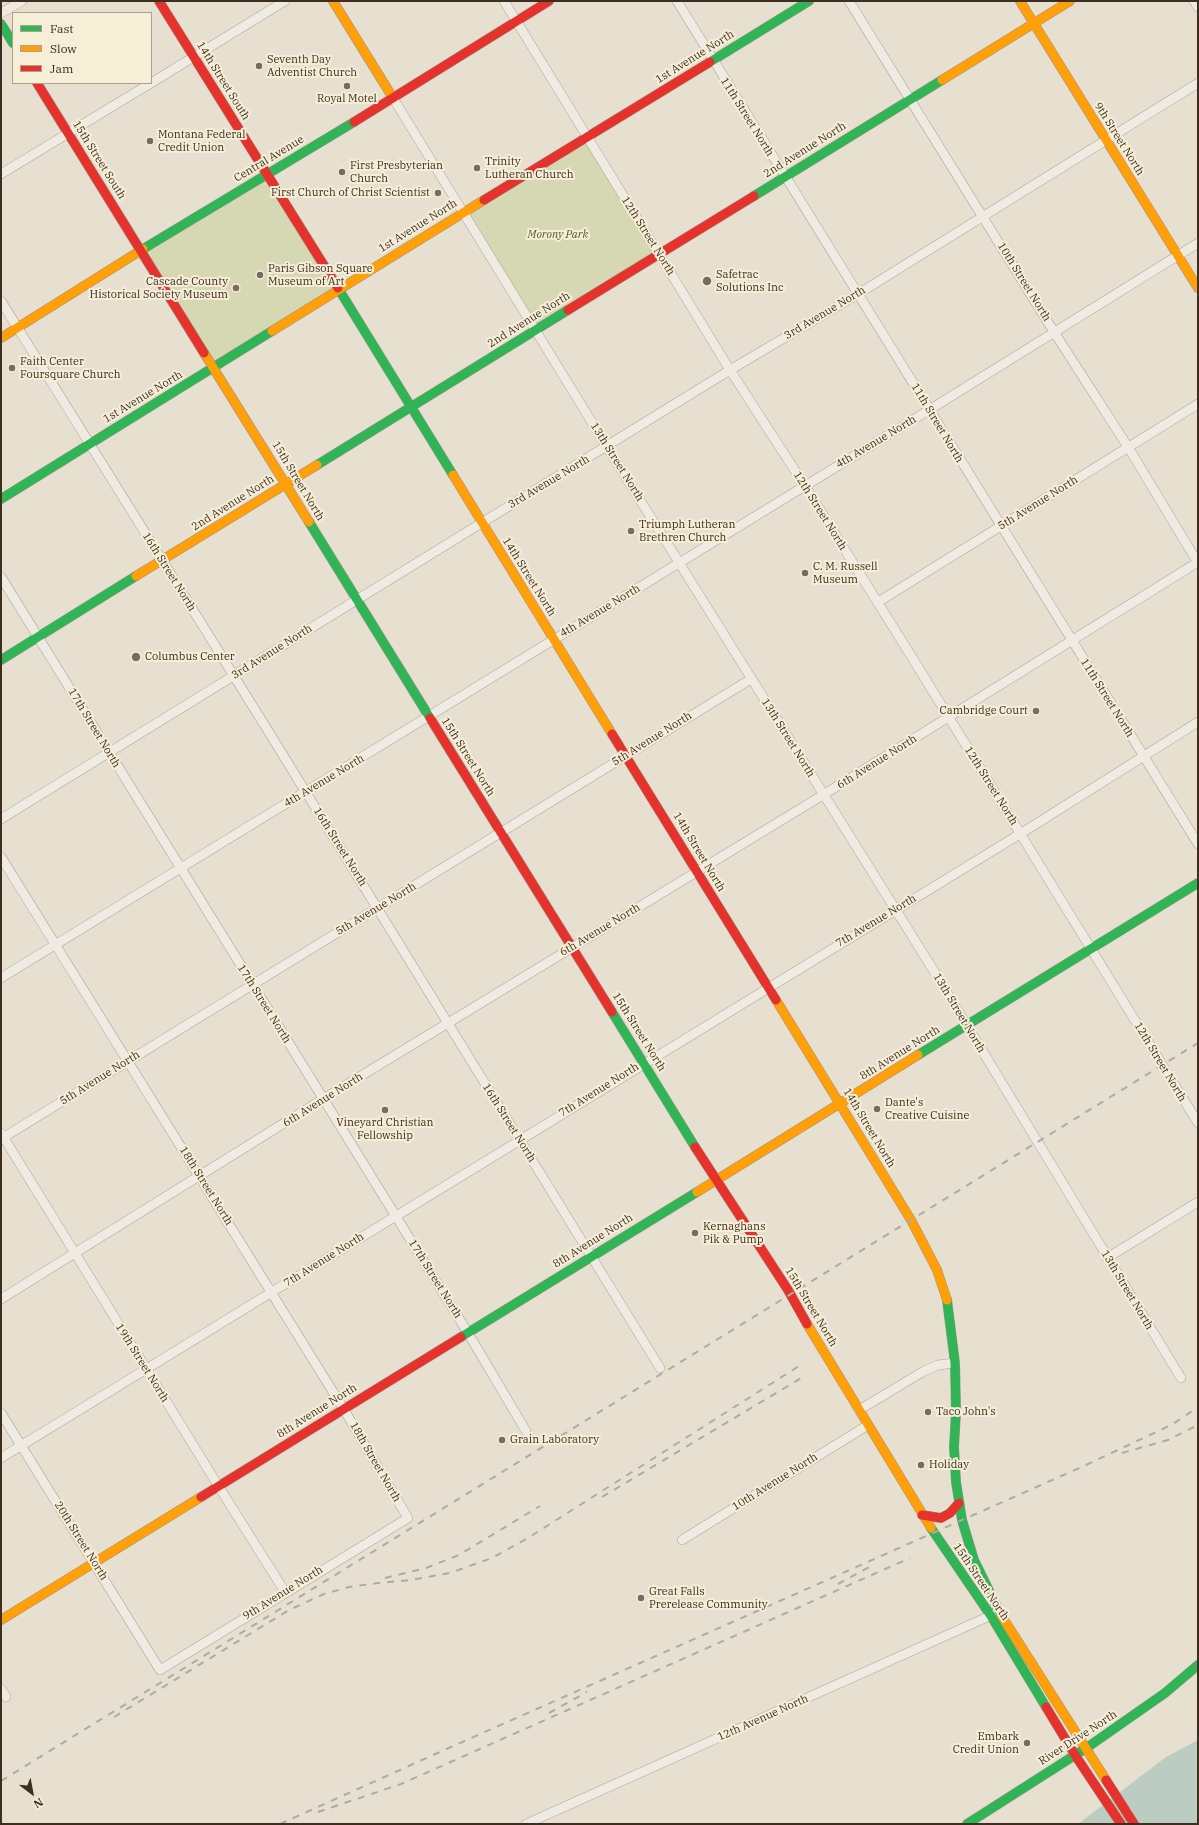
<!DOCTYPE html>
<html>
<head>
<meta charset="utf-8">
<style>
	body { margin:0 }
	#map { position:relative; width:1199px; height:1825px; overflow:hidden; background:#e7e0d1; font-family:"IBM Plex Serif",serif }
	canvas { display:block }
	.frame { position:absolute; inset:0; border:2px solid #3d2e20; pointer-events:none }
	.legend { position:absolute; left:12px; top:12px; width:140px; height:72px; box-sizing:border-box; background:#f7eed8; border:1px solid #ada18e; margin:0; padding:5px 7px; list-style:none; font-size:12px; color:#3d2e20 }
	.legend li { display:flex; align-items:center; gap:8px; height:20px }
	.legend b { width:20px; border:1px solid #ada18e }
	.north { position:absolute; left:12px; top:1773px; width:40px; height:40px; -webkit-text-stroke:3px #f7eed8; paint-order:stroke; rotate:148deg; font-size:11px; font-weight:700; line-height:16px; text-align:center; color:#3d2e20 }
	.north::after { content:''; display:block; margin:auto; width:14px; height:18px; background:#3d2e20; clip-path:polygon(50% 0,100% 100%,50% 72%,0 100%) }
</style>
</head>
<body>
<div id="map">
<canvas width="1199" height="1825"></canvas>
<div class="frame"></div>
<ul class="legend">
<li><b style="height:5px;background:#30b455"></b>Fast</li>
<li><b style="height:5px;background:#ff9f0a"></b>Slow</li>
<li><b style="height:5px;background:#e5322d"></b>Jam</li>
</ul>
<div class="north">N</div>
</div>
<script>
const g = document.querySelector('canvas').getContext('2d');
g.lineJoin = 'round';
function paint(path, color) { g.fillStyle = color; g.fill(path, 'evenodd'); }
const poly = rows => new Path2D(rows.map(r => 'M' + r).join(''));
function trace(path, color, width, dash) { g.strokeStyle = color; g.lineWidth = width; g.lineCap = dash ? 'butt' : 'round'; g.setLineDash(dash || []); g.stroke(path); }
function write(font, color, halo, rows, align = 'center') {
  g.font = font + ' "IBM Plex Serif",serif'; g.lineWidth = 4; g.setLineDash([]); g.textBaseline = 'middle'; g.strokeStyle = halo; g.fillStyle = color; for (const [text, x, y, turn = 0] of rows) {
    g.save(); g.translate(x, y); g.rotate((+turn || 0) * Math.PI / 180); g.textAlign = isNaN(turn) ? turn : align; if (halo) g.strokeText(text, 0, 0); g.fillText(text, 0, 0); g.restore();
  }
}
paint(poly([
	[588,138,660,253,535,331,463,213],
	[268,174,339,290,215,367,141,250]
]), '#d6d7b3');
paint(poly([
	[1198,1740,1198,1824,1078,1824,1166,1757]
]), '#bcccc2');
const street = poly([
	[504,1,730,370,805,486,913,659,1198,1123],
	[677,1,1198,844],
	[849,1,1054,332,1128,447,1198,563],
	[1194,1,1198,7],
	[1,13,22,1],
	[151,83,285,1],
	[393,98,607,447,932,968,1181,1378],
	[1,174,151,83],
	[1,301,270,734,660,1368],
	[1,577,468,1333,526,1431],
	[878,602,1198,404],
	[1,819,730,370,858,294,1198,83],
	[1,857,343,1408,408,1518,160,1670,1,1413],
	[1,978,929,410,1198,243],
	[1,1133,219,1487,285,1592],
	[1,1139,751,679],
	[1107,1258,1198,1202],
	[1,1299,323,1099,823,795,1198,562],
	[859,1410,924,1371,938,1365,955,1363],
	[1,1458,1020,834,1198,722],
	[682,1540,868,1425],
	[1,1689,6,1697],
	[526,1824,994,1614]
]);
const fast = poly([
	[1,24,13,43],
	[710,62,809,1],
	[754,196,942,80],
	[143,249,354,122],
	[338,288,453,475],
	[317,465,568,310],
	[1,499,272,331],
	[309,522,430,718],
	[1,660,136,576],
	[612,1012,695,1147],
	[918,1055,1198,883],
	[947,1300,955,1363,956,1412,954,1447,956,1482,962,1520,974,1560,1001,1615],
	[461,1337,697,1192],
	[931,1528,991,1616,1046,1707],
	[1085,1749,1165,1693,1198,1665],
	[967,1824,1083,1750]
]);
const slow = poly([
	[333,1,393,98],
	[1020,1,1198,288],
	[942,80,1070,1],
	[272,331,484,200],
	[1,338,143,249],
	[204,353,309,522],
	[453,475,612,734],
	[136,576,317,465],
	[776,1000,911,1220,937,1270,947,1300],
	[697,1192,918,1055],
	[807,1324,931,1528],
	[1001,1615,1106,1780],
	[1,1620,201,1497]
]);
const jam = poly([
	[159,1,338,288],
	[37,83,204,353],
	[354,122,549,1],
	[484,200,710,62],
	[568,310,754,196],
	[430,718,612,1012],
	[612,734,776,1000],
	[695,1147,788,1290,807,1324],
	[201,1497,461,1337],
	[922,1515,941,1518,950,1513,959,1503],
	[1046,1707,1075,1755,1121,1824],
	[1106,1780,1134,1824]
]);
trace(street, '#ada599', 10);
trace(fast, '#9c958a', 10);
trace(slow, '#9c958a', 10);
trace(jam, '#9c958a', 10);
trace(street, '#efebe3', 9);
trace(fast, '#30b455', 9);
trace(slow, '#ff9f0a', 9);
trace(jam, '#e5322d', 9);
trace(poly([
	[1122,1453,1168,1440,1198,1425],
	[602,1497,803,1377],
	[385,1578,426,1568,459,1555,540,1506],
	[838,1584,873,1565],
	[549,1713,587,1692],
	[114,1717,289,1610,324,1594,349,1587,378,1583,411,1580,450,1573,492,1558,528,1538,799,1366],
	[1,1781,1198,1043],
	[318,1812,401,1784,910,1558],
	[280,1824,451,1747,1086,1465,1173,1424,1198,1407]
]), '#afaaa2', 2, [7, 7]);
for (const [x, y, r, color] of [
	[259,66,4,"#786c5e"],
	[347,86,4,"#786c5e"],
	[150,141,4,"#786c5e"],
	[477,168,4,"#786c5e"],
	[342,172,4,"#786c5e"],
	[438,193,4,"#786c5e"],
	[260,275,4,"#786c5e"],
	[707,281,5,"#786c5e"],
	[236,288,4,"#786c5e"],
	[12,368,4,"#786c5e"],
	[631,531,4,"#786c5e"],
	[805,573,4,"#786c5e"],
	[136,657,5,"#786c5e"],
	[1036,711,4,"#786c5e"],
	[877,1109,4,"#786c5e"],
	[385,1110,4,"#786c5e"],
	[695,1233,4,"#786c5e"],
	[928,1412,4,"#786c5e"],
	[502,1440,4,"#786c5e"],
	[921,1465,4,"#786c5e"],
	[641,1598,4,"#786c5e"],
	[1027,1743,4,"#786c5e"]
]) { const dot = new Path2D(); dot.arc(x, y, r, 0, 2 * Math.PI); g.fillStyle = color; g.fill(dot); trace(dot, '#f7eed8', 1.5); }
write('11px', '#3d2e20', '#f7eed8', [
	["1st Avenue North",695,57,-32],
	["14th Street South",223,81,58],
	["11th Street North",747,117,58],
	["9th Street North",1119,139,58],
	["2nd Avenue North",805,150,-32],
	["Central Avenue",269,159,-31],
	["15th Street South",99,160,58],
	["1st Avenue North",418,226,-32],
	["12th Street North",648,236,58],
	["10th Street North",1024,282,58],
	["3rd Avenue North",825,313,-31],
	["2nd Avenue North",529,320,-32],
	["1st Avenue North",143,397,-31],
	["11th Street North",937,423,59],
	["4th Avenue North",876,442,-31],
	["13th Street North",617,462,58],
	["15th Street North",298,481,59],
	["3rd Avenue North",549,482,-31],
	["2nd Avenue North",233,503,-32],
	["5th Avenue North",1038,503,-32],
	["12th Street North",820,511,58],
	["16th Street North",169,572,58],
	["14th Street North",529,577,58],
	["4th Avenue North",600,611,-31],
	["3rd Avenue North",272,652,-32],
	["11th Street North",1107,698,58],
	["17th Street North",94,728,59],
	["13th Street North",788,738,58],
	["5th Avenue North",652,739,-32],
	["15th Street North",468,757,58],
	["6th Avenue North",877,762,-32],
	["4th Avenue North",324,781,-31],
	["12th Street North",991,786,58],
	["16th Street North",340,847,58],
	["14th Street North",699,852,59],
	["5th Avenue North",376,909,-31],
	["7th Avenue North",876,921,-31],
	["6th Avenue North",600,930,-31],
	["17th Street North",264,1004,58],
	["13th Street North",959,1013,59],
	["15th Street North",639,1032,58],
	["8th Avenue North",900,1053,-32],
	["12th Street North",1160,1062,59],
	["5th Avenue North",100,1078,-32],
	["7th Avenue North",599,1090,-32],
	["6th Avenue North",323,1100,-32],
	["16th Street North",509,1123,58],
	["14th Street North",869,1128,59],
	["18th Street North",206,1186,58],
	["8th Avenue North",593,1241,-32],
	["7th Avenue North",324,1260,-32],
	["17th Street North",435,1279,58],
	["13th Street North",1127,1290,59],
	["15th Street North",811,1307,59],
	["19th Street North",142,1363,58],
	["8th Avenue North",317,1411,-32],
	["18th Street North",375,1462,60],
	["10th Avenue North",775,1482,-32],
	["20th Street North",81,1541,58],
	["15th Street North",981,1582,56],
	["9th Avenue North",283,1593,-32],
	["12th Avenue North",763,1718,-24],
	["River Drive North",1078,1738,-33]
]);
write('11px', '#3d2e20', '#f7eed8', [
	["Seventh Day",267,60],
	["Adventist Church",267,73],
	["Royal Motel",347,99,"center"],
	["Montana Federal",158,135],
	["Credit Union",158,148],
	["Trinity",485,162],
	["Lutheran Church",485,175],
	["First Presbyterian",350,166],
	["Church",350,179],
	["First Church of Christ Scientist",430,193,"right"],
	["Paris Gibson Square",268,269],
	["Museum of Art",268,282],
	["Safetrac",716,275],
	["Solutions Inc",716,288],
	["Cascade County",228,282,"right"],
	["Historical Society Museum",228,295,"right"],
	["Faith Center",20,362],
	["Foursquare Church",20,375],
	["Triumph Lutheran",639,525],
	["Brethren Church",639,538],
	["C. M. Russell",813,567],
	["Museum",813,580],
	["Columbus Center",145,657],
	["Cambridge Court",1028,711,"right"],
	["Dante's",885,1103],
	["Creative Cuisine",885,1116],
	["Vineyard Christian",385,1123,"center"],
	["Fellowship",385,1136,"center"],
	["Kernaghans",703,1227],
	["Pik & Pump",703,1240],
	["Taco John's",936,1412],
	["Grain Laboratory",510,1440],
	["Holiday",929,1465],
	["Great Falls",649,1592],
	["Prerelease Community",649,1605],
	["Embark",1019,1737,"right"],
	["Credit Union",1019,1750,"right"]
], 'left');
write('italic 11px', '#4d5a26', '#f7eed8', [
	["Morony Park",558,235]
]);
</script>
</body>
</html>
